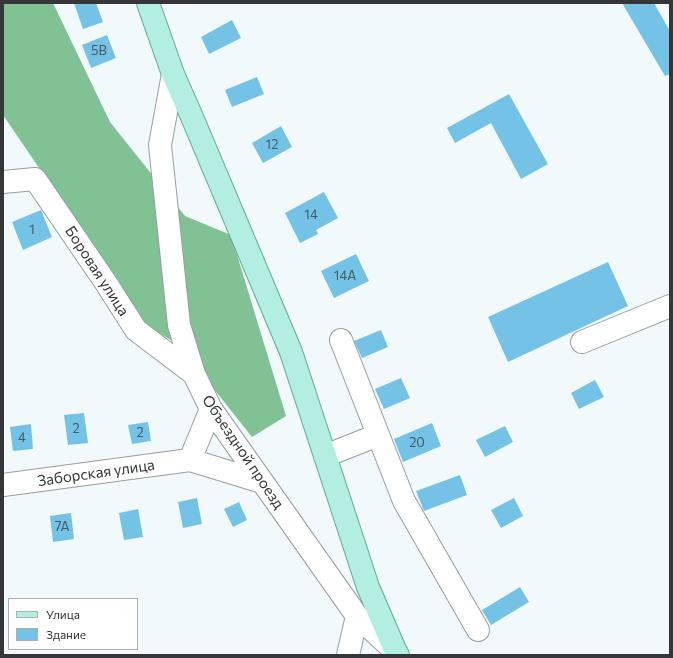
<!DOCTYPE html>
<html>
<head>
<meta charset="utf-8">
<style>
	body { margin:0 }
	#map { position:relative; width:673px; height:658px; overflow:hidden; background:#f2f9fa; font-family:Commissioner,sans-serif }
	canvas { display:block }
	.frame { position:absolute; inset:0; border:4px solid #343637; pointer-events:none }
	.legend { position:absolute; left:8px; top:598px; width:130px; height:52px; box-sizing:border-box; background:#fff; border:1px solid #aeafaf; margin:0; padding:5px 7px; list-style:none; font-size:12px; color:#343637 }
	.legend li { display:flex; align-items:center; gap:8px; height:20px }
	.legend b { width:20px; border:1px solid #aeafaf }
</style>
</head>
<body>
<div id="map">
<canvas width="673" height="658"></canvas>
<div class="frame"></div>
<ul class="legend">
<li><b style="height:5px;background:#b3eee2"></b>Улица</li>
<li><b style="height:11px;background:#74c3e6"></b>Здание</li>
</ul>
</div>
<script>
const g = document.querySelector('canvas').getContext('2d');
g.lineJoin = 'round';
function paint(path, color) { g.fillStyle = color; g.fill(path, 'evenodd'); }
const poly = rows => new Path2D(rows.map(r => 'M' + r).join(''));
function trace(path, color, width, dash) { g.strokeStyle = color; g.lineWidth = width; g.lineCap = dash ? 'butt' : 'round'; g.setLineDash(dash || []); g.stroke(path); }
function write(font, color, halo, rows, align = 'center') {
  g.font = font + ' Commissioner,sans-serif'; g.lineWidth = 3; g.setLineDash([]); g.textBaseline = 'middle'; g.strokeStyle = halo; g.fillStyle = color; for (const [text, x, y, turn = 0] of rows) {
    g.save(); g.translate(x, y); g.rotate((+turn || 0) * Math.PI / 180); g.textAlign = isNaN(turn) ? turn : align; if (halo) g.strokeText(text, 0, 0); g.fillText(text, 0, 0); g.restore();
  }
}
paint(poly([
	[3,3,53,3,110,122,185,216,231,235,286,416,252,437,179,345,146,325,3,115]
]), '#81c295');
paint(poly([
	[74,3,96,3,103,22,83,29],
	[622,3,654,3,670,31,670,74,665,76],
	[232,20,241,38,209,54,201,37],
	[107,35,116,58,91,68,82,45],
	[257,77,264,94,232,107,225,90],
	[509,94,548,164,521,179,491,123,455,143,447,128],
	[281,126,292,147,263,163,252,143],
	[324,192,338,218,316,230,318,234,300,243,285,213],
	[41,210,52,237,23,250,12,222],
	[356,254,369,281,334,298,321,271],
	[608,262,628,306,508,362,488,317],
	[381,330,388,347,362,358,354,341],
	[401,378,410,398,384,409,375,389],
	[595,380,604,397,579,409,571,393],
	[84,413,88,443,68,445,64,415],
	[148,422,151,441,132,444,128,425],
	[432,423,441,446,403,462,394,439],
	[31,424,33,449,13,451,10,427],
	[505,426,513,442,485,457,476,440],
	[460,475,467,495,424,511,416,491],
	[197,498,202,524,183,528,178,502],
	[514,498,523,516,501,528,491,510],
	[239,502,247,520,233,527,224,509],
	[138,509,143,537,124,540,119,513],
	[71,513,74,539,53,542,50,516],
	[520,587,529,602,491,625,482,610]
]), '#74c3e6');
const minor = poly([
	[173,74,160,145,179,325,194,374,211,409,357,616,396,652],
	[3,182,35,179,106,283,136,330,194,374],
	[341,340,404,501,478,630],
	[582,342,670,306],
	[325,456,378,435],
	[190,460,211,409],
	[3,485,190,460,262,482],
	[348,655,357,616]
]);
const major = poly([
	[148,3,173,74,192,117,291,352,368,587,396,652,398,655]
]);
trace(minor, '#989e9f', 24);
trace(major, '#65a699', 24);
trace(minor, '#fff', 22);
trace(major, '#b3eee2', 22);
write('13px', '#445963', null, [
	["5В",99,51],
	["12",272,145],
	["14",311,215],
	["1",32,230],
	["14А",345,276],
	["2",76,429],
	["2",140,433],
	["4",22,438],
	["20",417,443],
	["7А",62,527]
]);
write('15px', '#343637', '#fff', [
	["Боровая улица",97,271,57],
	["Объездной проезд",243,452,56],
	["Заборская улица",96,473,-8]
]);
</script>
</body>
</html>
